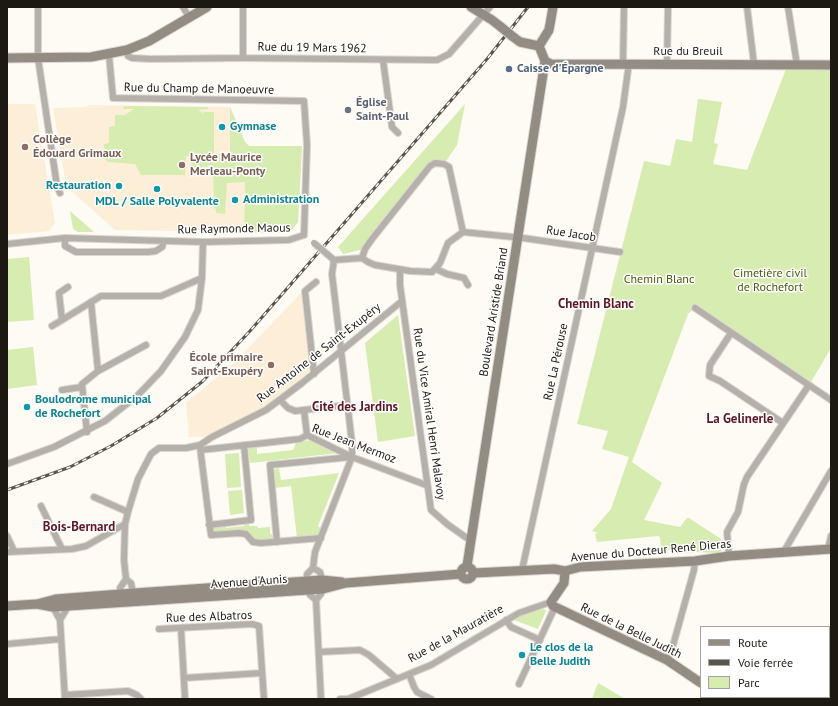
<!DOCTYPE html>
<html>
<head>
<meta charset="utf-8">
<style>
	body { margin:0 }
	#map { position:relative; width:838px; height:706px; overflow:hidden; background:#fefaf4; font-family:"PT Sans",sans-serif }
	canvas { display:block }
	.frame { position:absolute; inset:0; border:8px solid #1c1812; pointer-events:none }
	.legend { position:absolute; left:700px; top:626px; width:130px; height:72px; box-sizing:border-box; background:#fff; border:1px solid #a4a3a0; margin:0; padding:5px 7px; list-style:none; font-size:12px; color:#1c1812 }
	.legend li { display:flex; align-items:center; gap:8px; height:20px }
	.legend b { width:20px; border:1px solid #a4a3a0 }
</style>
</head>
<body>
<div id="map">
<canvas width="838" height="706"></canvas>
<div class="frame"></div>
<ul class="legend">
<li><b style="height:5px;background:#938c82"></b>Route</li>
<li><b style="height:5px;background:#58544e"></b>Voie ferrée</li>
<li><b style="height:11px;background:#d6ecb0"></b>Parc</li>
</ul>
</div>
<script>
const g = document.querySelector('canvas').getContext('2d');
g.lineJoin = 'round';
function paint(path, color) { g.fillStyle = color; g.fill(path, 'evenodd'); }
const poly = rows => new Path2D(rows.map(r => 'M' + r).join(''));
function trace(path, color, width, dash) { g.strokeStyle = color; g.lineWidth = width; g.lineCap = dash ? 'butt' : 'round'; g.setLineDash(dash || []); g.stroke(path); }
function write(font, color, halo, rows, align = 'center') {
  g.font = font + ' "PT Sans",sans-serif'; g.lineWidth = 3; g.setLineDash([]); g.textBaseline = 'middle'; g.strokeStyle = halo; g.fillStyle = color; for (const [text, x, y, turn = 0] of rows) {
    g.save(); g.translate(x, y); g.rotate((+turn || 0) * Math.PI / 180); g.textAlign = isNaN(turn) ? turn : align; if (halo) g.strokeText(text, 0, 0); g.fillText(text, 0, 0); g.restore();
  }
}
paint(poly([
	[7,104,35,104,55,223,49,231,7,235],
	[90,105,230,107,245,142,249,146,302,146,298,222,291,231,287,233,115,230,68,188,66,184,53,108,85,107],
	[302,292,311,366,308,373,268,405,239,421,207,437,189,437,186,403,234,363]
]), '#fdefd7');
paint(poly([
	[786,69,831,70,831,348,811,382,696,306,688,314,632,462,662,483,644,520,680,527,687,518,689,518,721,539,721,551,718,553,695,552,676,554,671,550,661,550,660,537,658,536,597,542,595,534,598,533,592,531,611,509,629,457,602,449,608,431,577,424,644,161,670,166,676,139,692,142,698,99,722,102,714,143,718,144,713,164,747,170],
	[465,104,457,145,444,164,435,163,365,249,343,254,338,247],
	[124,106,208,107,208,109,198,110,204,114,203,112,214,112,214,154,230,154,230,107,245,142,249,146,302,146,298,222,291,231,287,233,244,232,245,182,227,183,225,214,216,213,216,209,214,208,213,166,208,165,208,170,206,170,206,167,191,169,191,156,186,156,185,175,141,175,135,164,108,162,105,159,104,144,109,143,109,127,115,126,115,115,125,115,134,109,123,109],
	[70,211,93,231,93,232,78,232,73,229],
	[29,257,34,320,7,322,7,259],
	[398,315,415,436,378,442,365,343],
	[33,347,37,385,7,389,7,350],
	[310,440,338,453,250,463,248,448,257,448,257,454,293,450,296,443],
	[239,453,241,487,227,488,225,454],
	[279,468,281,480,339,473,318,526,321,529,318,535,297,538,291,486,274,488,273,470],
	[242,490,244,513,230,515,228,491],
	[249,522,249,526,257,526,258,528,270,527,270,533,274,537,273,540,257,541,251,537,213,533,212,528,214,526,225,525,226,528,244,526,245,523],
	[544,609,546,611,538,629,514,620,522,614],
	[599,683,600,684,625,699,592,699,597,685]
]), '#d6ecb0');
const street = poly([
	[38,7,38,58,57,186,60,193],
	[183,7,189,17],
	[747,7,754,64],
	[788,7,797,65],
	[127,50,128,56,132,58,150,59,243,58,437,60,449,54,490,7],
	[109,55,113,98,304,101,307,145,304,235],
	[243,58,243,7],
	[383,60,392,127,398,133],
	[623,64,624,7],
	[667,64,668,7],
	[65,238,65,246,76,252,148,252,156,251,162,247,164,241],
	[7,244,65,238,203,242,289,240,304,235],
	[327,254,334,260,362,258],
	[362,258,368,262,375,265,410,271,432,272,440,263,448,243,463,232,523,238,620,252],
	[362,258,365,249,372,239,430,166,435,163,444,164,449,167,463,232],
	[436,269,447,274,464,278,468,285],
	[400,270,400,285,431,510,447,524,471,541],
	[68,287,59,293,62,320,101,296,161,296,202,278],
	[695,308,831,400],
	[52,326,62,320],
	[731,333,710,365,709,376,720,381,783,423],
	[98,371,146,345],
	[314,374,305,291,316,282],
	[62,390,82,387],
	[280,400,288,408,295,411,348,405],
	[304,410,307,435],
	[87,432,82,384,98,371,91,302],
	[200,447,211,535,239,533,246,534,253,542,261,543,321,538],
	[201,450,300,439,307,435,352,457,426,485],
	[7,464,54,447,105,421,137,396,161,371,185,337,198,310,202,278,203,242],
	[94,497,128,512],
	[41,506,62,549],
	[209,525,251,520,244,445],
	[7,536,14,551],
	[277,542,270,465,351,457],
	[828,549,831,536],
	[7,552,72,549,86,546,125,524],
	[783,553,831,471],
	[729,556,727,532,738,512,744,484,747,477,809,385],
	[313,568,315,552,352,457,352,443,332,274,334,260],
	[522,570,623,107,629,63],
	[126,579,131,583,134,597],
	[121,596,120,588,126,579,124,560,125,524,128,512,138,479,151,454,159,448,186,448,200,445,212,437,266,410,302,383,402,301],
	[316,600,310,595,307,590,307,574,313,568,320,572,322,580,321,594,316,600,321,699],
	[54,604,53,607,60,620,65,699],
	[60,620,69,605],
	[506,620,511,627,540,640],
	[181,628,185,699],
	[159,629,252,624,259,626,264,699],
	[7,644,61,639],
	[319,652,360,650,369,655,396,678],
	[667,660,672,649,694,570,695,561],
	[409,674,414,687,417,692,431,699],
	[184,678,262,673],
	[519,684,555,607],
	[65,695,128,691,137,695,141,699],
	[340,699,348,699,431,665,519,613,551,602],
	[704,699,706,697],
	[778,699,779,697]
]);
const secondary = poly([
	[471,7,492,20,501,27],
	[512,36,520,42,539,46],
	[539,46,549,30,553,7],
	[7,58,91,57,127,50,149,41,207,7],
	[545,61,551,64,831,65],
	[467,566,545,61,539,46],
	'461 573a6 6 0 1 1 12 0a6 6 0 1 1-12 0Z',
	[565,571,564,583,551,602,553,606,667,660,701,683],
	[474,573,554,569,565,571,580,567,695,561,729,556,831,549],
	[37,604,53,607,323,589,346,583,461,574],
	[7,606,37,604,56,599,121,594,322,580,342,582],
	[722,697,725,699]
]);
trace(street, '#dad6d0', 8);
trace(secondary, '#dad6d0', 11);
trace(street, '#b5b0a9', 6);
trace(secondary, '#938c82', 9);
const rail = poly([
	[7,490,70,467,111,446,157,418,203,381,250,331,487,59,528,7]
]);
trace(rail, '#58544e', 3);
trace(rail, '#fff', 1.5, [4.5]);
const streetBridge = poly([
	[314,243,327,254]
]);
const secondaryBridge = poly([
	[501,27,512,36]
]);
trace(streetBridge, '#dad6d0', 8, []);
trace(secondaryBridge, '#dad6d0', 11, []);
trace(streetBridge, '#b5b0a9', 6);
trace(secondaryBridge, '#938c82', 9);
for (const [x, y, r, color] of [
	[509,69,4,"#5c6f8a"],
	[348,110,4,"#6b7280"],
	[222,127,4,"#0f9aa8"],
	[25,147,4,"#8d6e63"],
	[182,165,4,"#8d6e63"],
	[119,186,4,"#0f9aa8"],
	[157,189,4,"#0f9aa8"],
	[235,200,4,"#0f9aa8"],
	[271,365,4,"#8d6e63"],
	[27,407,4,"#0f9aa8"],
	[522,655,4,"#0f9aa8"]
]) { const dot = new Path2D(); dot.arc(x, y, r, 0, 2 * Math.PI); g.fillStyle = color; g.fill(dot); trace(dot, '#fff', 1.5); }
write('12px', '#1c1812', '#fff', [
	["Rue du 19 Mars 1962",312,48,1],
	["Rue du Breuil",688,52],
	["Rue du Champ de Manoeuvre",199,89,1],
	["Rue Raymonde Maous",234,229,-1],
	["Rue Jacob",571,234,9],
	["Boulevard Aristide Briand",494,312,-81],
	["Rue Antoine de Saint-Exupéry",319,353,-38],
	["Rue La Pérouse",556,362,-78],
	["Rue du Vice Amiral Henri Malavoy",429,414,82],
	["Rue Jean Mermoz",354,444,21],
	["Avenue du Docteur René Dieras",651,551,-5],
	["Avenue d'Aunis",249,582,-4],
	["Rue des Albatros",209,617,-2],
	["Rue de la Belle Judith",631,631,26],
	["Rue de la Mauratière",456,634,-29]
]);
write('bold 12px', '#4e5e75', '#fff', [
	["Caisse d'Épargne",517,69]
], 'left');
write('bold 12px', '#5b616d', '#fff', [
	["Église",356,103],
	["Saint-Paul",356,117]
], 'left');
write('bold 12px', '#0d838f', '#fff', [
	["Gymnase",230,127],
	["Restauration",111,186,"right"],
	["Administration",243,200],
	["MDL / Salle Polyvalente",157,202,"center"],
	["Boulodrome municipal",35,400],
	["de Rochefort",35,414],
	["Le clos de la",530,648],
	["Belle Judith",530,662]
], 'left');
write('bold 12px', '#785e54', '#fff', [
	["Collège",33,140],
	["Édouard Grimaux",33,154],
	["Lycée Maurice",190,158],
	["Merleau-Ponty",190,172],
	["École primaire",263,358,"right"],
	["Saint-Exupéry",263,372,"right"]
], 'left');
write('12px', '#465c09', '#fff', [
	["Cimetière civil",770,274],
	["de Rochefort",770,288],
	["Chemin Blanc",659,280]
]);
write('bold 13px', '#5c1724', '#fff', [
	["Chemin Blanc",596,304],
	["Cité des Jardins",355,407],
	["La Gelinerle",740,419],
	["Bois-Bernard",79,527]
]);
</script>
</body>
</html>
